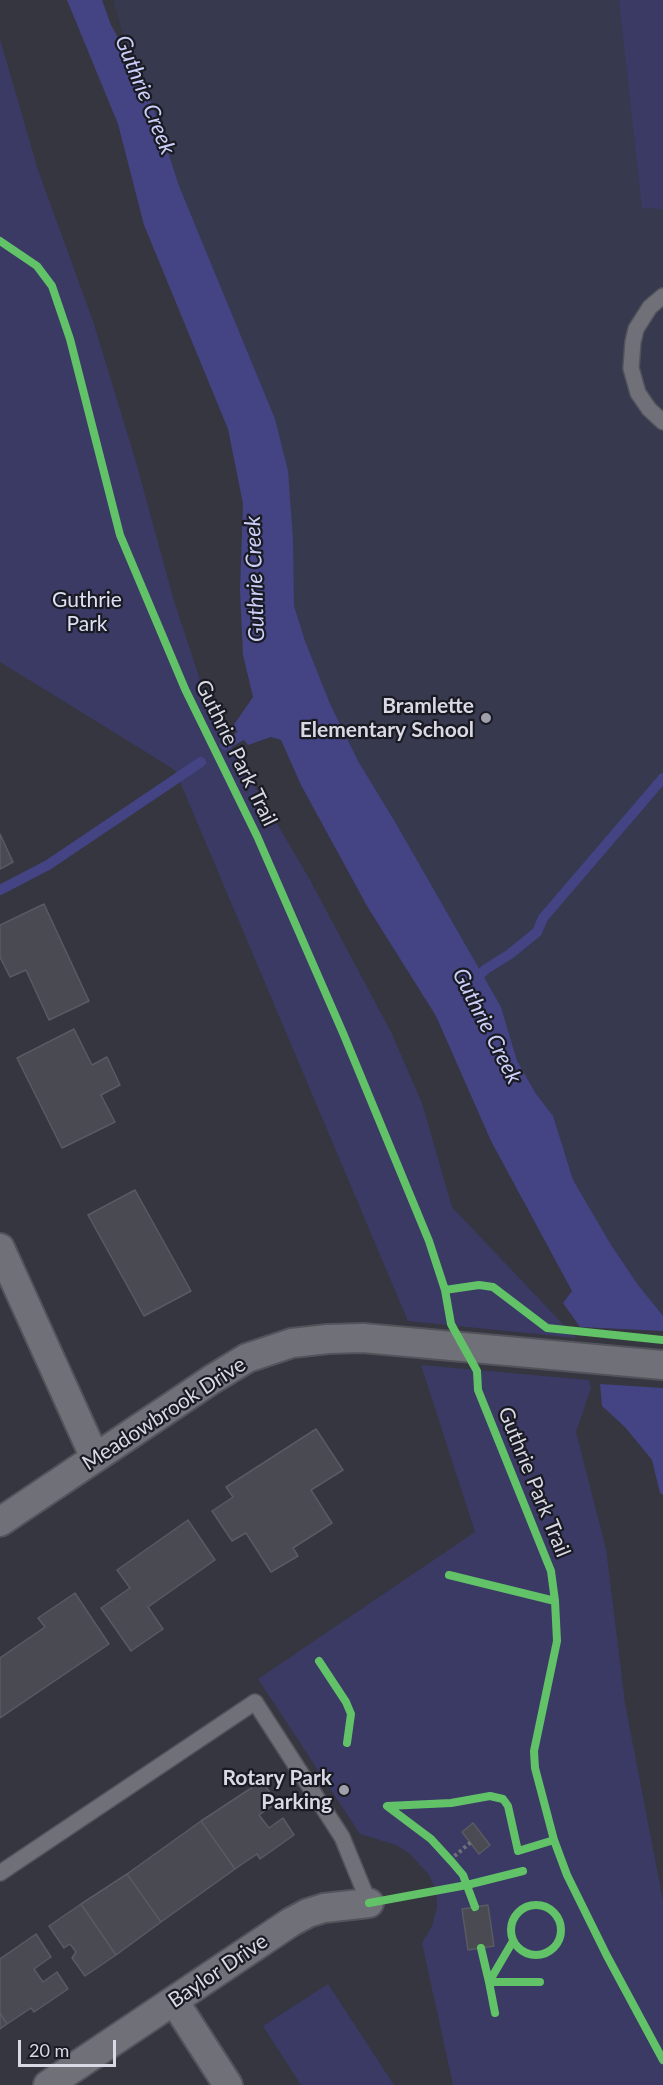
<!DOCTYPE html>
<html>
<head>
<meta charset="utf-8">
<style>
	body { margin:0 }
	#map { position:relative; width:663px; height:2085px; overflow:hidden; background:#35363f; font-family:Lato,sans-serif }
	canvas { display:block }
	.scale { position:absolute; left:18px; top:2040px; width:98px; height:27px; box-sizing:border-box; border:3px solid #d8d9e5; border-top:0; padding-left:8px; font-size:18px; line-height:21px; white-space:nowrap; color:#d8d9e5; -webkit-text-stroke:4px #1a1b22; paint-order:stroke }
</style>
</head>
<body>
<div id="map">
<canvas width="663" height="2085"></canvas>
<div class="scale">20 m</div>
</div>
<script>
const g = document.querySelector('canvas').getContext('2d');
g.lineJoin = 'round';
function paint(path, color) { g.fillStyle = color; g.fill(path, 'evenodd'); }
const poly = rows => new Path2D(rows.map(r => 'M' + r).join(''));
function trace(path, color, width, dash) { g.strokeStyle = color; g.lineWidth = width; g.lineCap = dash ? 'butt' : 'round'; g.setLineDash(dash || []); g.stroke(path); }
function write(font, color, halo, rows, align = 'center') {
  g.font = font + ' Lato,sans-serif'; g.lineWidth = 4.5; g.setLineDash([]); g.textBaseline = 'middle'; g.strokeStyle = halo; g.fillStyle = color; for (const [text, x, y, turn = 0] of rows) {
    g.save(); g.translate(x, y); g.rotate((+turn || 0) * Math.PI / 180); g.textAlign = isNaN(turn) ? turn : align; if (halo) g.strokeText(text, 0, 0); g.fillText(text, 0, 0); g.restore();
  }
}
paint(poly([
	[113,0,663,0,663,1330,631,1327,284,660,281,489,176,222]
]), '#37394e');
paint(poly([
	[619,0,663,0,663,209,642,208],
	[0,39,38,170,93,321,136,462,174,601,210,710,309,878,391,1032,422,1103,452,1207,576,1338,408,1321,175,770,0,662],
	[421,1365,589,1380,591,1388,576,1432,606,1549,625,1703,663,1901,663,2085,453,2085,422,1943,432,1926,437,1907,436,1890,429,1875,409,1853,396,1845,360,1834,258,1679,475,1532],
	[328,1984,394,2085,301,2085,263,2026]
]), '#3a3a65');
paint(poly([
	[67,0,102,0,111,25,147,89,179,186,275,419,288,471,293,540,294,606,305,641,330,704,358,761,395,822,501,1007,517,1061,536,1094,553,1116,573,1180,611,1245,638,1285,663,1316,663,1331,580,1327,563,1303,572,1291,491,1141,436,1016,367,906,301,785,281,740,271,737,248,745,233,726,253,697,243,655,240,590,243,504,228,429,144,225,118,124],
	[600,1384,663,1388,663,1495,660,1493,652,1460,625,1427,602,1406]
]), '#444384');
trace(poly([
	[225,745,253,729],
	[0,890,48,865,201,762],
	[472,982,486,969,510,954,537,932,543,918,663,778]
]), '#444384', 10);
const building = poly([
	[0,834,13,862,0,869,0,834],
	[44,904,89,1001,49,1020,26,970,10,977,0,957,0,925,44,904],
	[74,1029,92,1065,107,1057,120,1085,101,1095,115,1122,62,1148,17,1058,74,1029],
	[135,1190,191,1291,144,1316,88,1215,135,1190],
	[316,1429,343,1470,311,1490,332,1523,293,1548,298,1556,271,1572,246,1533,232,1541,212,1511,233,1497,226,1487,316,1429],
	[188,1520,215,1560,148,1607,163,1629,131,1651,101,1608,130,1588,117,1570,188,1520],
	[75,1593,109,1644,0,1718,0,1658,45,1627,38,1618,75,1593],
	[262,1781,277,1803,259,1815,269,1828,283,1818,294,1835,260,1859,257,1854,235,1869,201,1821,262,1781],
	[201,1821,235,1869,161,1922,127,1874,201,1821],
	[473,1823,490,1845,479,1854,462,1832,473,1823],
	[127,1874,161,1922,116,1955,81,1904,127,1874],
	[81,1904,116,1955,85,1976,72,1958,76,1952,70,1944,64,1948,49,1926,81,1904],
	[488,1905,494,1946,468,1950,462,1909,488,1905],
	[36,1934,51,1957,34,1969,43,1982,57,1972,68,1989,34,2012,31,2008,7,2024,0,2013,0,1959,36,1934],
	[0,2013,7,2024,0,2029,0,2013]
]);
paint(building, '#4a4a53');
trace(building, '#595a62', 1.5);
const service = poly([
	[663,296,650,307,636,329,633,342,631,368,638,393,649,409,663,422],
	[0,1873,255,1702,342,1837,369,1903]
]);
const minor = poly([
	[0,1248,95,1458],
	[0,1522,211,1380,247,1358,292,1343,328,1339,363,1338,663,1365],
	[174,2001,228,2085],
	[48,2085,291,1922,308,1913,324,1908,369,1903]
]);
trace(service, '#52535b', 18);
trace(minor, '#52535b', 32);
trace(poly([
	[450,1860,471,1842]
]), '#707077', 4, [3, 3]);
trace(service, '#707178', 15);
trace(minor, '#707178', 28);
trace(poly([
	[0,241,37,266,52,286,70,339,120,535,185,689,257,836,343,1033,429,1241,445,1290,451,1324,477,1371,478,1390,551,1571,555,1601,557,1641,534,1751,535,1768,554,1840,567,1875,607,1956,663,2060],
	[445,1290,479,1285,493,1287,547,1328,663,1340],
	[449,1575,555,1601],
	[319,1661,346,1702,351,1714,347,1743],
	[369,1903,467,1885,523,1871],
	'511 1930a25 25 0 1 1 50 0a25 25 0 1 1-50 0Z',
	[475,1907,463,1875,452,1862,431,1839,387,1806,451,1803,490,1796,503,1799,508,1806,518,1851,554,1840],
	[481,1948,489,1982,540,1982],
	[495,2013,489,1982,513,1941]
]), '#61c268', 8);
for (const [x, y, r, color] of [
	[486,718,6,"#9fa0ab"],
	[344,1790,6,"#9fa0ab"]
]) { const dot = new Path2D(); dot.arc(x, y, r, 0, 2 * Math.PI); g.fillStyle = color; g.fill(dot); trace(dot, '#1a1b22', 2); }
write('21px', '#dee0f5', '#1a1b22', [
	["Guthrie",87,600],
	["Park",87,624]
]);
write('bold 21px', '#d8d9e5', '#1a1b22', [
	["Bramlette",474,706],
	["Elementary School",474,730],
	["Rotary Park",332,1778],
	["Parking",332,1802]
], 'right');
write('21px', '#d8d9e5', '#1a1b22', [
	["Guthrie Park Trail",236,753,64],
	["Meadowbrook Drive",164,1414,-33],
	["Guthrie Park Trail",534,1482,68],
	["Baylor Drive",218,1971,-34]
]);
write('italic 22px', '#cbcff9', '#1a1b22', [
	["Guthrie Creek",145,95,68],
	["Guthrie Creek",255,579,-92],
	["Guthrie Creek",487,1026,63]
]);
</script>
</body>
</html>
